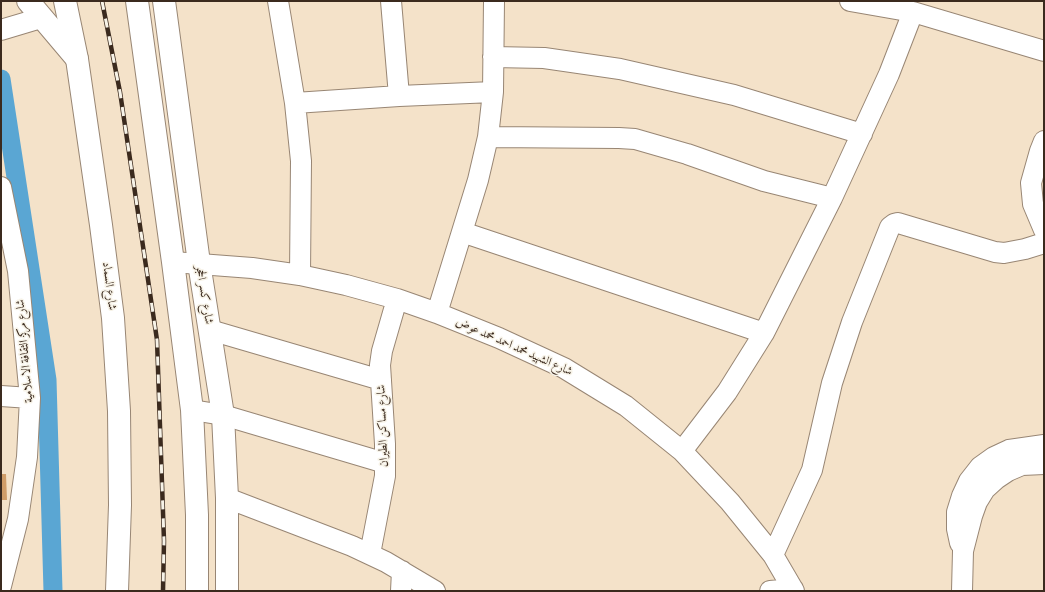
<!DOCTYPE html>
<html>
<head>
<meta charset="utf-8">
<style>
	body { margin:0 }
	#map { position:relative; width:1045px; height:592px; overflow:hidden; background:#f4e2c9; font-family:Alegreya,serif }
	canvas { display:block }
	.frame { position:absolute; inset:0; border:2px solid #3b2a1e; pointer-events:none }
</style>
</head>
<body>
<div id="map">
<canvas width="1045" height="592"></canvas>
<div class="frame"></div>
</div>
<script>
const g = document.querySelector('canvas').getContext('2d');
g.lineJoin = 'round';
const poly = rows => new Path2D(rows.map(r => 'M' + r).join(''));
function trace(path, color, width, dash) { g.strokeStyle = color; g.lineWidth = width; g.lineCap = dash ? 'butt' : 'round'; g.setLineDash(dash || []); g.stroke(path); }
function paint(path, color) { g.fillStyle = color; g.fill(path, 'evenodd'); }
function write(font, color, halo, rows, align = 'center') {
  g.font = font + ' Alegreya,Amiri,serif'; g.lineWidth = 3; g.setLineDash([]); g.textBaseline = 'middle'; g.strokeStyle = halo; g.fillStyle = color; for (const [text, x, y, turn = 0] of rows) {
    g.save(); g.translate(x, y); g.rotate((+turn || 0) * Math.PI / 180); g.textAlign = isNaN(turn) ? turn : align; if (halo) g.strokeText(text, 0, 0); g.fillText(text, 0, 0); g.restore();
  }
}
trace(poly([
	[1,79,47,380,53,591]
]), '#5aa6d3', 19);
paint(poly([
	[1,474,6,474,7,500,1,500]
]), '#d09d68');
const street = poly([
	[278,1,295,103,301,161,300,275],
	[391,1,399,96],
	[913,12,1044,51],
	[1,30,41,18],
	[493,57,544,58,620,69,734,95,862,134],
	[295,103,399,96,493,92],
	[488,137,619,138,635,139,687,154,764,181,832,198],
	[1044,141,1040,151,1031,183,1033,204,1044,230],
	[1,187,18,271,30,398,27,457,18,519,1,586],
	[462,232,764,333],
	[173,262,252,268,300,275,346,285,397,299,437,313,499,338,564,368,626,406,682,451,730,502,773,555,794,591],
	[437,313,478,180,488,137,493,92,494,1],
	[210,330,381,380],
	[1,396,30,398],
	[192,410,223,415,385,463],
	[682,451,727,392,764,333,832,198,889,74,913,12,850,1],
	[227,498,352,546,386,562,435,591],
	[960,543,957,529,957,512,962,496,969,481,980,467,994,457,1009,450,1044,445],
	[370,554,385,476,385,444,380,365,382,351,397,299],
	[773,555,812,470,832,383,852,322,890,227,894,224,898,223,995,252,1004,253,1025,249,1044,243],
	[401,591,402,571],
	[770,591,793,589],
	[962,591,963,551,972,516,977,502,985,489,996,479,1008,471,1022,465,1044,464]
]);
const secondary = poly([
	[28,1,77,59],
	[137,1,173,262,192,410,197,515,197,591],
	[164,1,199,263,223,415,227,498,227,591]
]);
const highway = poly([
	[65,1,77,59,101,225,113,318,119,411,120,505,117,591]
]);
trace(street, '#988674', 22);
trace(secondary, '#988674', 24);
trace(highway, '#988674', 24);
trace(street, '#fff', 20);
trace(secondary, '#fff', 22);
trace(highway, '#fff', 22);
const rail = poly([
	[102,1,120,92,157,340,164,541,163,591]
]);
trace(rail, '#3b2a1e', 4.5);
trace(rail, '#f7f3e8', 3, [9]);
write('12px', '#3b2a1e', '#f7f3e8', [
	["شارع السماد",109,286,83],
	["شارع كسر الحجر",204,295,81],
	["شارع الشهيد محمد احمد محمد عوض",514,347,24],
	["شارع مركز الثقافة الاسلامية",25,351,-95],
	["شارع مساكن الطيران",383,426,-92]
]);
</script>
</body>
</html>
